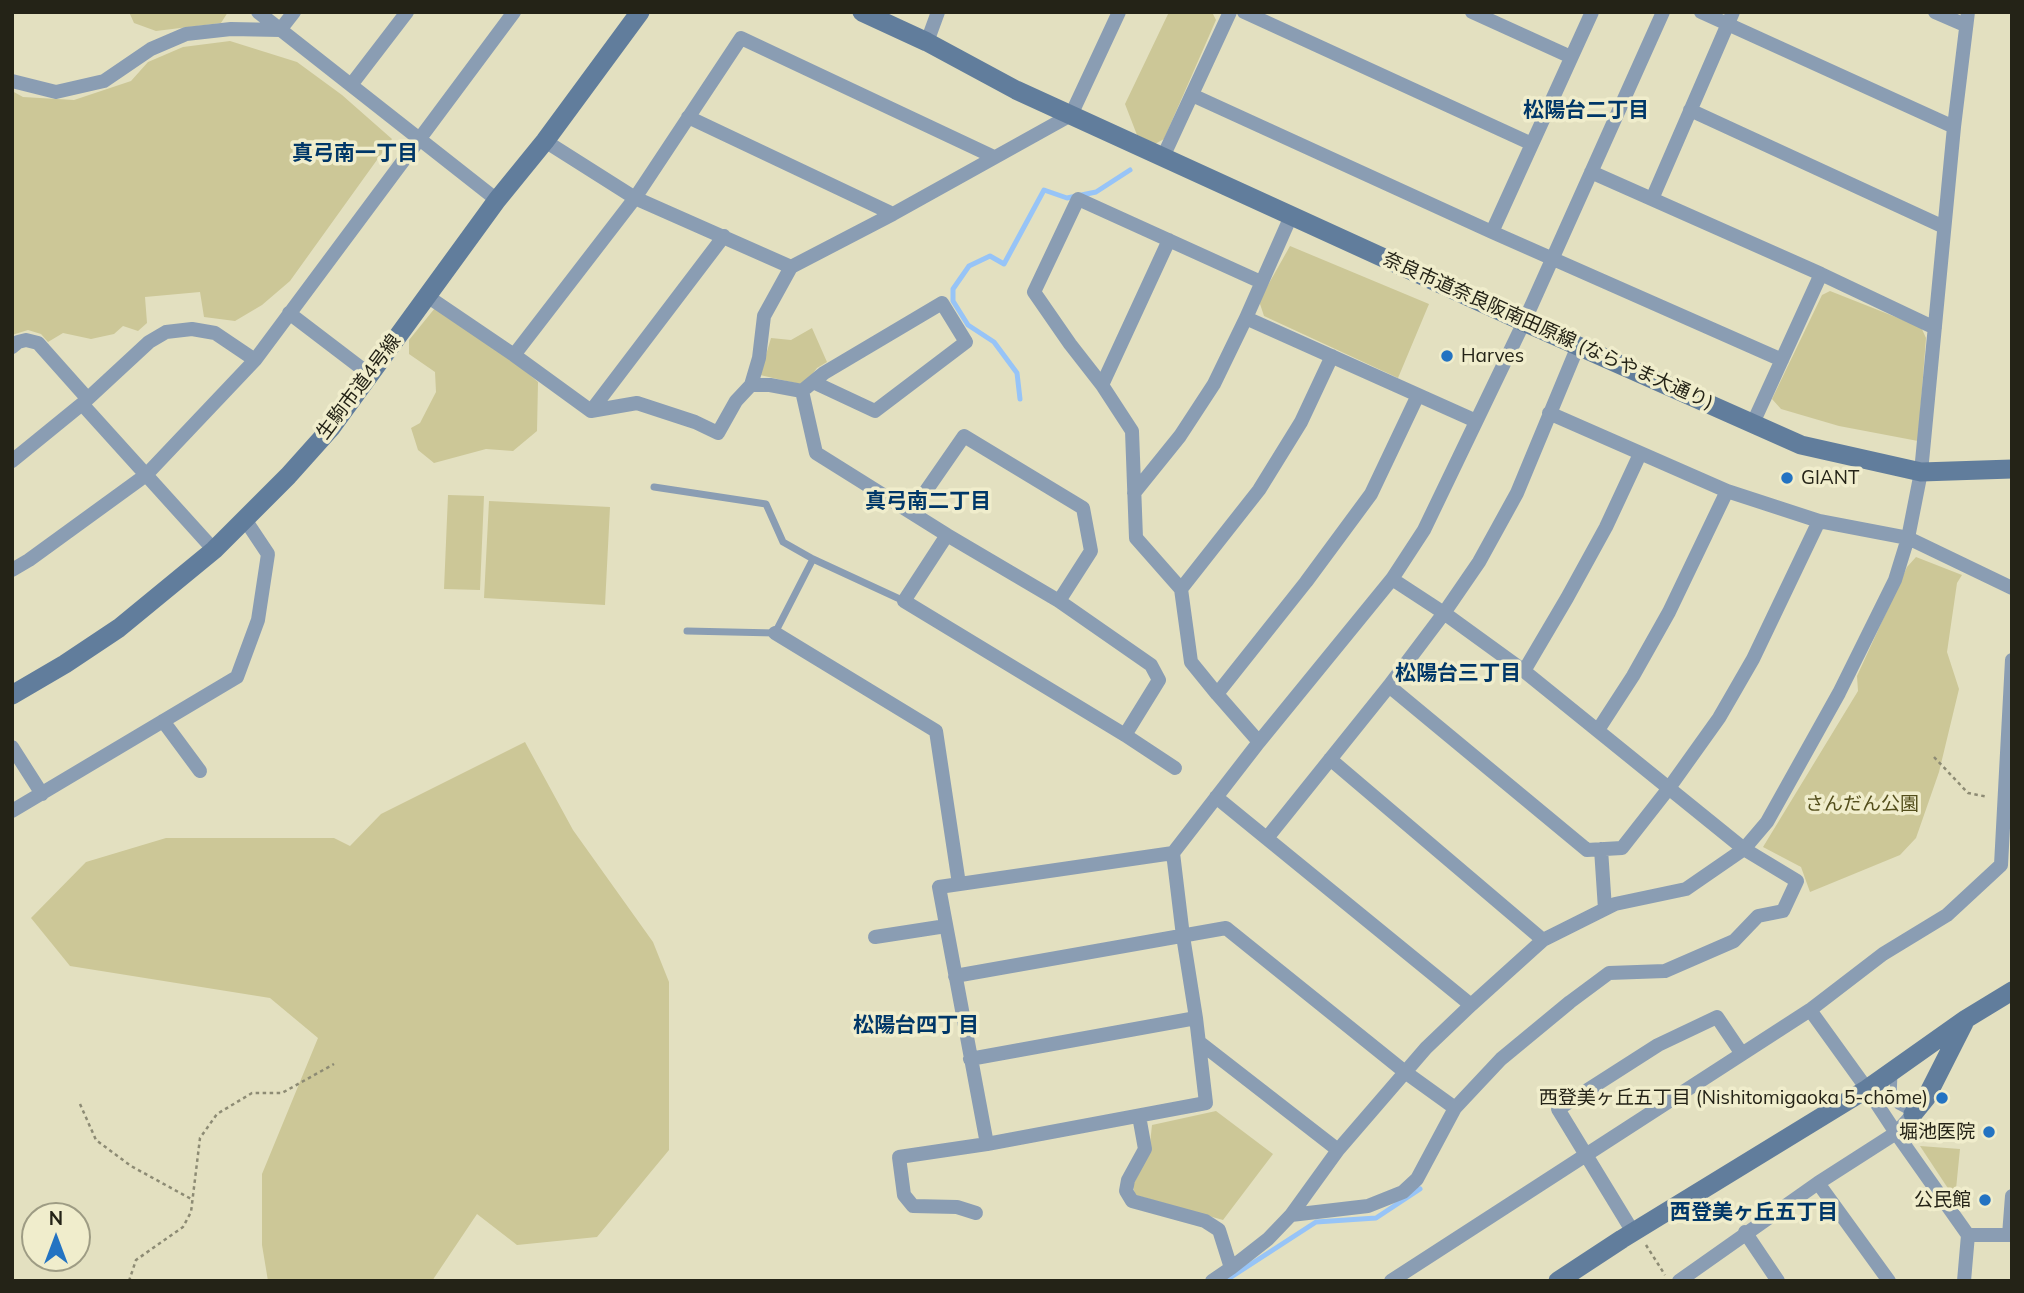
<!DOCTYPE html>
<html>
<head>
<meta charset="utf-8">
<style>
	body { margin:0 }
	#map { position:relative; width:2024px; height:1293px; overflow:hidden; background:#e3e0c0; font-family:Mulish,sans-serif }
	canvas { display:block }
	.frame { position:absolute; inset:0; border:14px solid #242317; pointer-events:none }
	.north { position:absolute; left:21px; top:1202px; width:70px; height:70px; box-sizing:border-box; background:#f0edcc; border:2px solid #9e9c84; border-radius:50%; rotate:0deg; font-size:19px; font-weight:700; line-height:28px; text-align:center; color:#242317 }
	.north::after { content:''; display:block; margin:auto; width:24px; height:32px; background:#2373c2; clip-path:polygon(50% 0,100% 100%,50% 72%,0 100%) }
</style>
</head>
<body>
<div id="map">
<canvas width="2024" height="1293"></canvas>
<div class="frame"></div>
<div class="north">N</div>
</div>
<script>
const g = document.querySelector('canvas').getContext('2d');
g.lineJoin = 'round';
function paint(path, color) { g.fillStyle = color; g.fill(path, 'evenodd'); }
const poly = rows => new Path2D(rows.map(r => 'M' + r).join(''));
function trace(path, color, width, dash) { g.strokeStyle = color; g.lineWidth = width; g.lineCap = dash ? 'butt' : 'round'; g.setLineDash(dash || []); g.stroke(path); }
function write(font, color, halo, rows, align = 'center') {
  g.font = font + ' Mulish,"Noto Sans JP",sans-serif'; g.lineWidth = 7; g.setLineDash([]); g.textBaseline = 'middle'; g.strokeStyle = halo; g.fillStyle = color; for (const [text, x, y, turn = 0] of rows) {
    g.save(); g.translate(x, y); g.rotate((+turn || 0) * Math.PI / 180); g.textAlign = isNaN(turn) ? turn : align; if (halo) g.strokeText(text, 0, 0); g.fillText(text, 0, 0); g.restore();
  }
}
paint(poly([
	[129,12,228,12,221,23,156,31,134,23],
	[1169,12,1212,12,1216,20,1164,139,1155,144,1137,135,1125,104],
	[230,41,297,62,342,95,392,139,290,281,262,305,235,321,204,317,200,292,145,297,147,323,138,331,123,326,114,334,91,339,63,333,48,342,41,334,28,330,12,335,12,91,23,97,74,100,131,81,148,62,183,47],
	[1290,246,1429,304,1398,378,1264,316,1259,301],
	[1830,291,1921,327,1926,338,1918,441,1839,426,1781,409,1772,399,1822,295],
	[435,308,509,357,538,382,537,431,513,451,486,449,434,463,418,450,411,428,420,423,436,392,435,372,409,354,409,340],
	[812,328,827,362,817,368,804,385,760,375,771,338,791,340],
	[448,495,484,496,480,590,444,589],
	[489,501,610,507,605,605,484,598],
	[1916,557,1962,575,1957,583,1947,652,1959,689,1939,772,1916,838,1900,855,1810,892,1801,867,1763,847,1858,691,1857,676,1907,567],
	[525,742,573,830,653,942,669,982,669,1150,597,1237,517,1245,477,1214,432,1281,268,1281,262,1245,262,1174,318,1038,270,998,70,966,31,918,86,862,166,838,334,838,350,846,381,814],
	[1216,1111,1273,1154,1223,1220,1135,1195,1133,1185,1149,1153,1152,1125],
	[1920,1146,1960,1149,1955,1199]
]), '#ccc797');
trace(poly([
	[1020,399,1017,373,994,342,968,325,953,301,953,289,969,266,990,256,1004,264,1044,190,1067,198,1096,192,1130,170],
	[1225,1281,1316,1222,1376,1218,1420,1189]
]), '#97c4f7', 5);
trace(poly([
	[1934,757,1968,793,1988,797],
	[80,1104,96,1140,131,1166,193,1200],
	[1646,1245,1665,1275],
	[129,1281,136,1260,183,1227,191,1212,200,1138,217,1114,252,1093,282,1093,334,1064]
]), '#8d8b74', 2.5, [3.5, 3.5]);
trace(poly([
	[654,487,766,504,783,542,813,559,904,601],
	[687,631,775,633,813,559],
	[1894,1073,1893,1097,1898,1106,1913,1114]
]), '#8a9db3', 7);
trace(poly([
	[258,12,497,200],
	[1244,12,1532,144],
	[1472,12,1571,57],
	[1701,12,1954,127],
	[1935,12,1965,25],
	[927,42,938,12],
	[12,81,56,92,104,81,151,49,186,34,231,29,280,30,294,12],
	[351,85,407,12],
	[1192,95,1492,232,1782,360],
	[1690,110,1944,227],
	[688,117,893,214],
	[545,141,635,198,791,267,893,214,1071,115,1119,12],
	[1163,157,1230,12],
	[1591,172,1821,274,1935,328],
	[1652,199,1733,12],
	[1492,232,1592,12],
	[427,296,514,355,591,411,637,403,695,422,718,433,736,401,751,385,759,358,764,316,791,267],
	[289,313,369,374],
	[1246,318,1291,216],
	[12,347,18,342,26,340,38,343,87,398],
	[514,355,635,198,741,38,994,157],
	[751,385,770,385,802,391,824,373,942,303,966,342,875,411,813,382],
	[1102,385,1169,240],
	[802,391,816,453,947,535,1059,601,1151,665,1159,680,1125,735],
	[82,404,214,550],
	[591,411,724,236],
	[1549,413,1727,491,1669,612,1633,676,1598,730],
	[1753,423,1821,274],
	[12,461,82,404,149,342,166,332,192,329,215,333,255,360],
	[1727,491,1819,521,1908,538,2012,588],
	[1134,493,1180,436,1214,384,1246,318,1476,421],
	[912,511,964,436,1083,508,1091,551,1059,601],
	[947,535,904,601,1125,735,1175,768],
	[12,570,29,560,146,475,255,360,514,12],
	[1181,589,1259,490,1301,422,1332,356],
	[775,633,936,731,959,884],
	[1524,671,1567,598,1606,527,1640,454],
	[1389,686,1587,850,1622,848,1669,788,1719,718,1753,659,1819,521],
	[1217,694,1191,662,1181,589,1136,538,1132,431,1102,385,1070,344,1034,292,1078,199,1261,282],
	[163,721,200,771],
	[1259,742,1217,694,1306,582,1371,494,1418,395],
	[12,747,42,794],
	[1330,759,1543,940],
	[1216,797,1471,1005],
	[12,811,237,677,258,620,268,554,244,518],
	[1267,838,1389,686,1444,613,1479,562,1517,493,1578,346],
	[1601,849,1605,909],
	[1173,853,1183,936,1196,1018,1206,1103,987,1144,939,887,1173,853,1259,742,1392,579,1424,530,1524,322,1663,12],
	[875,937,946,926],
	[955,976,1226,928,1405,1072,1455,1108,1501,1059,1570,1002,1609,973,1665,971,1734,941,1758,916,1783,911,1797,881,1744,849,1524,671,1444,613,1392,579],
	[1810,1010,1867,1089,1896,1133,1968,1235,1964,1281],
	[1199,1042,1338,1150,1426,1048,1471,1005,1543,940,1615,904,1686,889,1744,849,1767,822,1839,693,1895,580,1908,538,1921,472,1954,127,1968,12],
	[970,1059,1196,1018],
	[1139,1116,1145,1149,1128,1180,1126,1191,1132,1201,1205,1221,1219,1230,1231,1268],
	[1818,1183,1889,1281],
	[976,1213,957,1207,913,1206,904,1195,899,1157,987,1144],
	[1291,1215,1368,1206,1403,1192,1417,1179,1455,1108],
	[1633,1232,1558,1109,1658,1045,1717,1017,1742,1054],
	[1745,1232,1778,1281],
	[1968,1235,2012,1235],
	[2009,1235,2012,1196],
	[1212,1281,1231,1268,1268,1239,1291,1215,1338,1150],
	[1391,1281,1810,1010,1883,954,1947,915,2001,865,2012,660],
	[1679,1281,1818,1183,1896,1133,1913,1114]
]), '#8a9db3', 14);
trace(poly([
	[862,12,927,42,1016,90,1524,322,1801,445,1921,472,2012,469],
	[12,695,65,664,119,628,214,550,288,476,331,428,497,200,545,141,640,12],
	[1913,1114,1926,1098,1964,1023],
	[1558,1281,1622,1239,1867,1089,1966,1019,2012,991]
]), '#617d9c', 19);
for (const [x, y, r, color] of [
	[1447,356,7,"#2373c2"],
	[1787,478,7,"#2373c2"],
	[1942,1098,7,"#2373c2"],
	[1989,1132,7,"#2373c2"],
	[1985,1200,7,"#2373c2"]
]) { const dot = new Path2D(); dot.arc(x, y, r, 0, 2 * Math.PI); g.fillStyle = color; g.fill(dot); trace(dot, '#f0edcc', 2.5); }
write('19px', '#242317', '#f0edcc', [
	["奈良市道奈良阪南田原線 (ならやま大通り)",1548,331,24],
	["生駒市道4号線",359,387,-53]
]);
write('19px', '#242317', '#f0edcc', [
	["Harves",1461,356,"left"],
	["GIANT",1801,478,"left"],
	["西登美ヶ丘五丁目 (Nishitomigaoka 5-chōme)",1928,1098],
	["堀池医院",1975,1132],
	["公民館",1971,1200]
], 'right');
write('19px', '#534e1b', '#f0edcc', [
	["さんだん公園",1862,804]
]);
write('bold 21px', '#003768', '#f0edcc', [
	["松陽台二丁目",1586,111],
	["真弓南一丁目",355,154],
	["真弓南二丁目",928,502],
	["松陽台三丁目",1458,674],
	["松陽台四丁目",916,1026],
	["西登美ヶ丘五丁目",1754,1213]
]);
</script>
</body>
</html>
